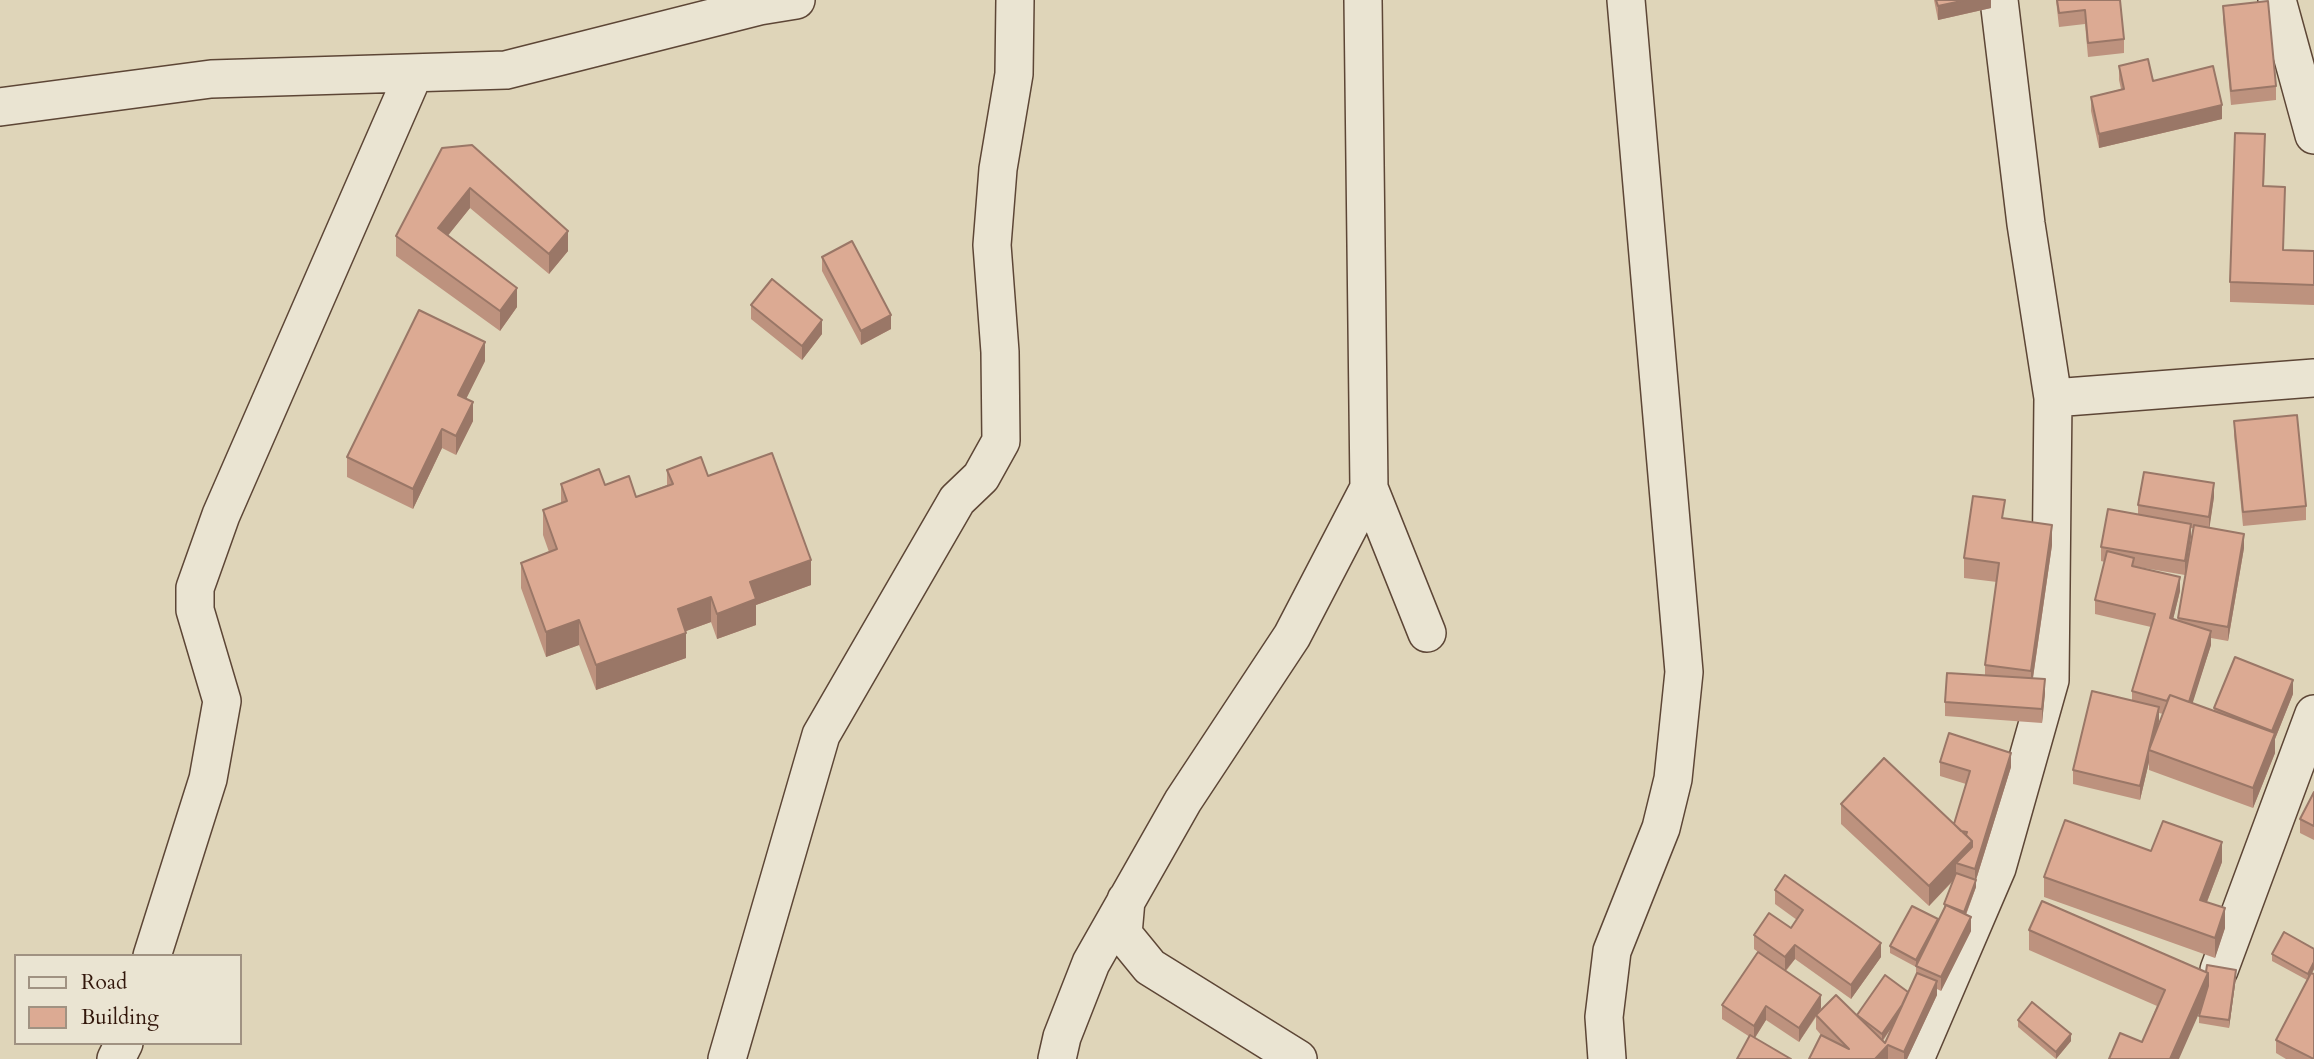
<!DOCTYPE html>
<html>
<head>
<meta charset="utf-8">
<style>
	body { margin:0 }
	#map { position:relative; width:2314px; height:1059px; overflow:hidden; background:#dfd5b9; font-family:Cardo,serif }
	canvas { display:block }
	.legend { position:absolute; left:14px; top:954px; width:228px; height:91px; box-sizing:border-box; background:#eae4d2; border:2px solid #a09282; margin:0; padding:9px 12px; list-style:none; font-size:21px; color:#32170b }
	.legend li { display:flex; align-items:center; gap:14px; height:35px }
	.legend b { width:35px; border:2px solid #a09282 }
</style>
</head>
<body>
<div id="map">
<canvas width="2314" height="1059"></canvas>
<ul class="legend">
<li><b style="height:9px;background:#eae4d2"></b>Road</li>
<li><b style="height:19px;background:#dcaa93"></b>Building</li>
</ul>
</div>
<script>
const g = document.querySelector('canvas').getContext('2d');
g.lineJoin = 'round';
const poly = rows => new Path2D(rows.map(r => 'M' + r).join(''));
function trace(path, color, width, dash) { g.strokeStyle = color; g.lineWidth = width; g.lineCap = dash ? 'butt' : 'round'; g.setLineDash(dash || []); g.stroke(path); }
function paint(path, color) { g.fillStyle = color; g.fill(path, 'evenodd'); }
const minor = poly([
	[1363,0,1369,488,1427,633],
	[2277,0,2314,135],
	[0,107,211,79,506,70,759,6,796,0],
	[2053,398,2314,378],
	[1126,900,1123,934,1150,967,1298,1059],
	[152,956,208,779,222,701,195,610,195,588,221,515,414,73],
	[2219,970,2314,714],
	[116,1059,124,1043],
	[727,1059,821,735,957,500,981,477,1001,441,1000,352,992,245,998,169,1014,74,1015,0],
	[1057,1059,1062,1037,1091,963,1183,801,1292,636,1369,488],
	[1607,1059,1604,1017,1612,951,1661,828,1673,779,1684,672,1626,0],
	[1915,1059,1997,868,2050,680,2053,398,2026,224,1999,0]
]);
trace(minor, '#5d4636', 40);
trace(minor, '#eae4d2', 37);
paint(poly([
	[1934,0,1991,0,1991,8,1938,20],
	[2056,0,2120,0,2124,39,2124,53,2088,57,2085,24,2059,27],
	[2223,6,2276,86,2276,100,2231,105,2223,19],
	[2119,66,2153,81,2222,119,2099,148,2091,111,2091,97,2121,89,2119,80],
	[442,148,568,251,549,274,470,208,448,235,517,307,500,331,396,256,396,236],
	[2265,154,2264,186,2284,250,2314,251,2314,305,2230,302,2230,282],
	[822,257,891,329,861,345,822,271],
	[751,305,822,334,802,360,751,319],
	[485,361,466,399,473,421,456,455,442,448,413,509,347,477,347,457],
	[2234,421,2306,506,2306,520,2243,526,2234,435],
	[667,470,708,476,811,585,756,605,756,625,717,639,711,622,686,631,686,658,596,690,579,645,546,657,521,588,521,563,549,552,543,535,543,510,561,504,561,484,605,485,636,497,667,485],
	[2214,497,2209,528,2244,548,2228,641,2211,638,2211,645,2192,703,2214,711,2214,708,2293,694,2275,739,2275,753,2253,808,2149,770,2149,762,2140,800,2073,784,2073,770,2132,701,2132,691,2151,627,2095,614,2095,600,2105,562,2101,561,2101,547,2138,515,2138,505],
	[2191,528,2194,528,2178,621,2173,619,2180,591,2138,567,2185,575,2191,537],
	[2159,713,2163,714,2157,729,2159,721],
	[2005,518,2052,545,2033,678,2045,693,2042,723,1945,716,1945,702,1985,675,1985,665,1997,582,1964,578,1964,558],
	[1940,762,2011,767,1976,880,1976,887,1966,915,1971,931,1941,991,1937,989,1937,995,1907,1059,1809,1059,1821,1035,1816,1029,1816,1017,1799,1042,1766,1020,1755,1038,1750,1037,1722,1019,1722,1005,1766,958,1754,949,1754,935,1791,928,1797,920,1775,904,1775,890,1881,957,1851,999,1795,959,1786,971,1821,1008,1818,1013,1857,1015,1908,992,1916,975,1916,967,1890,953,1890,946,1938,921,1944,908,1944,904,1954,880,1929,906,1841,824,1841,804,1954,824,1966,784,1940,776],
	[1893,1025,1885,1043,1883,1041],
	[2314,792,2314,840,2300,833,2300,819],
	[2151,851,2222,862,2207,902,2225,928,2215,958,2044,897,2044,877],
	[2029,930,2206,972,2236,977,2229,1028,2199,1023,2199,1016,2200,1011,2142,1042,2157,1006,2029,950],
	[2314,949,2314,969,2312,973,2314,1059,2286,1059,2276,1053,2276,1040,2307,980,2272,961,2272,954],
	[2018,1020,2071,1041,2056,1059,2018,1027]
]), '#bd927e');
paint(poly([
	[1966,0,1991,0,1991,8,1938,20,1938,6],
	[2222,105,2222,119,2099,148,2099,134],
	[470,188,470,208,438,248,438,228],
	[568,231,568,251,549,274,549,254],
	[517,288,517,307,500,331,500,311],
	[891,315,891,329,861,345,861,331],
	[822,320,822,334,802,360,802,346],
	[485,342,485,361,458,415,458,395],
	[473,402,473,421,456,455,456,436],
	[442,429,442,448,413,509,413,489],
	[2214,483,2214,497,2209,531,2209,517],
	[2191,524,2191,537,2185,575,2185,561],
	[2052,525,2052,545,2031,691,2031,671],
	[2244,534,2244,548,2228,641,2228,627],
	[811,560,811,585,756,605,756,625,717,639,717,614,750,582],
	[2180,577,2180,591,2170,632,2170,618],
	[711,597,711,622,678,634,678,609],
	[579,620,579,645,546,657,546,632],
	[2211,631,2211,645,2187,721,2187,707],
	[686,633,686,658,596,690,596,665],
	[2045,679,2045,693,2042,723,2042,709],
	[2293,680,2293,694,2275,739,2275,753,2253,808,2253,788,2272,740,2272,731],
	[2159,707,2159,721,2152,751,2149,750,2149,762,2140,800,2140,786],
	[2011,753,2011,767,1975,883,1975,869],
	[1972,841,1972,861,1956,863,1956,877,1929,906,1929,886],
	[2222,842,2222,862,2200,920,2200,900],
	[1976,880,1976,887,1964,919,1964,912],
	[2225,908,2225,928,2215,958,2215,938],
	[1971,917,1971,931,1941,991,1941,977],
	[1938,919,1938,927,1916,967,1916,960],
	[1881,943,1881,957,1851,999,1851,985],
	[1795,945,1795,959,1785,971,1785,957],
	[2314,962,2314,969,2308,981,2308,974],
	[2236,970,2236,977,2229,1028,2229,1020],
	[2208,973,2208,993,2179,1059,2170,1059],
	[1937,981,1937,995,1907,1059,1904,1059,1904,1052],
	[1911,993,1911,1000,1882,1041,1882,1034],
	[1821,995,1821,1008,1799,1042,1799,1028],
	[1766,1006,1766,1020,1754,1039,1754,1026],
	[2071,1034,2071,1041,2056,1059,2056,1052],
	[1888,1045,1888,1059,1875,1059]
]), '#9a7767');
const building = poly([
	[1936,0,1966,0,1938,6,1936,0],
	[2057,0,2120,0,2124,39,2088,43,2085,10,2059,13,2057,0],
	[2268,1,2276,86,2231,91,2223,6,2268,1],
	[2148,59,2153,81,2213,66,2222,105,2099,134,2091,97,2124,89,2119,66,2148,59],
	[2235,133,2265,134,2263,186,2285,187,2283,250,2314,251,2314,285,2230,282,2235,133],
	[472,145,568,231,549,254,470,188,438,228,517,288,500,311,396,236,442,148,472,145],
	[852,241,891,315,861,331,822,257,852,241],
	[772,279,822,320,802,346,751,305,772,279],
	[419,310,485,342,458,395,473,402,456,436,442,429,413,489,347,457,419,310],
	[2297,415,2306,506,2243,512,2234,421,2297,415],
	[772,453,811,560,750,582,756,599,717,614,711,597,678,609,686,633,596,665,579,620,546,632,521,563,557,549,543,510,567,501,561,484,599,469,605,485,629,476,636,497,673,484,667,470,701,457,708,476,772,453],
	[2144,472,2214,483,2209,517,2138,505,2144,472],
	[1973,496,2005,500,2002,518,2052,525,2031,671,1985,665,1999,563,1964,558,1973,496],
	[2108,509,2191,524,2185,561,2101,547,2108,509],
	[2194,525,2244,534,2228,627,2178,618,2194,525],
	[2107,551,2134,558,2132,566,2180,577,2170,618,2211,631,2189,702,2170,695,2167,701,2132,691,2155,614,2095,600,2107,551],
	[2235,657,2293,680,2272,731,2214,708,2235,657],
	[1947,673,2045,679,2042,709,1945,702,1947,673],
	[2092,691,2159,707,2140,786,2073,770,2092,691],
	[2170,695,2275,733,2253,788,2149,750,2170,695],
	[1949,733,2011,753,1975,869,1956,863,1972,847,1972,841,1966,835,1967,832,1961,831,1954,824,1970,771,1940,762,1949,733],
	[1884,758,1972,841,1929,886,1841,804,1884,758],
	[2314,792,2314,826,2300,819,2314,792],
	[2065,820,2151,851,2163,821,2222,842,2200,900,2225,908,2215,938,2044,877,2065,820],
	[1956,873,1976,880,1964,912,1944,904,1956,873],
	[1785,875,1881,943,1851,985,1795,945,1785,957,1754,935,1769,913,1791,928,1803,910,1775,890,1785,875],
	[2042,901,2208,973,2170,1059,2109,1059,2120,1033,2142,1042,2165,990,2029,930,2042,901],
	[1946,905,1971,917,1941,977,1916,966,1946,905],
	[1912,906,1938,919,1916,960,1890,946,1912,906],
	[2284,932,2314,949,2314,962,2308,974,2272,954,2284,932],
	[1758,952,1821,995,1799,1028,1766,1006,1754,1026,1722,1005,1758,952],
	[2207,965,2236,970,2229,1020,2199,1016,2208,986,2208,973,2206,972,2207,965],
	[1917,973,1937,981,1904,1052,1888,1045,1875,1059,1809,1059,1821,1035,1849,1049,1816,1015,1836,995,1885,1043,1917,973],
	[2311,973,2314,974,2314,1059,2276,1040,2311,973],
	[1885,975,1908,992,1902,1005,1882,1034,1857,1015,1885,975],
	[2032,1002,2071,1034,2056,1052,2018,1020,2032,1002],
	[1750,1035,1791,1059,1737,1059,1750,1035]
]);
paint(building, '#dcaa93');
trace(building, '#9a7767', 2);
</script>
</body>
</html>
